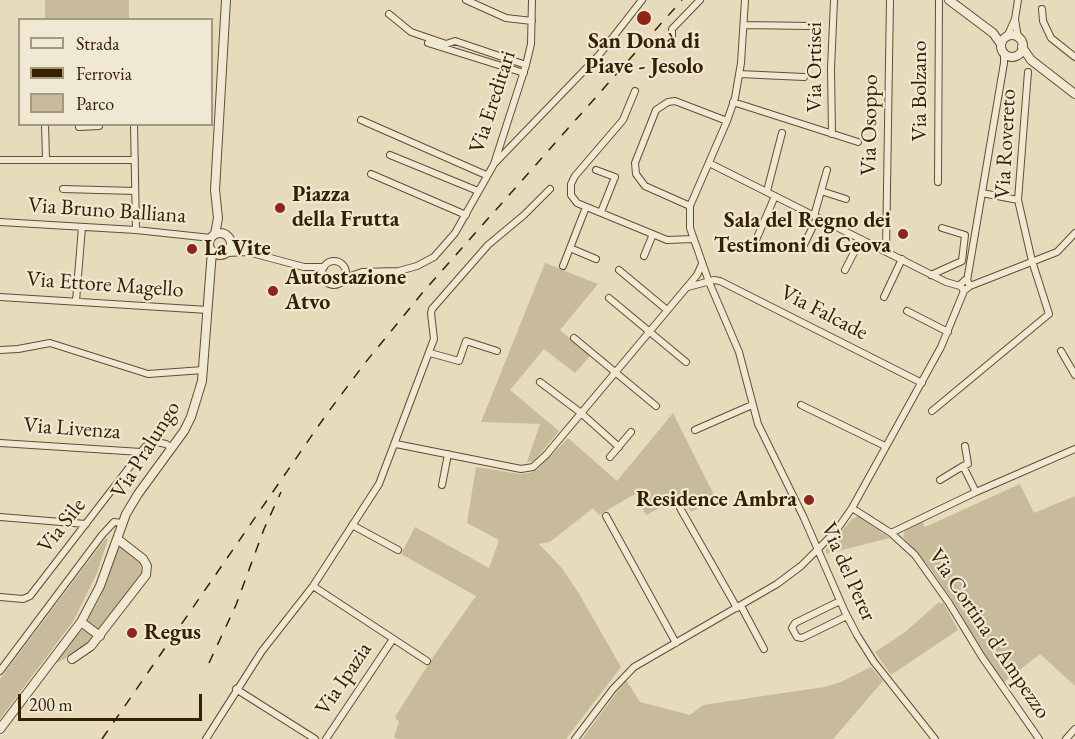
<!DOCTYPE html>
<html>
<head>
<meta charset="utf-8">
<style>
	body { margin:0 }
	#map { position:relative; width:1075px; height:739px; overflow:hidden; background:#e6dbbb; font-family:"EB Garamond",serif }
	canvas { display:block }
	.legend { position:absolute; left:18px; top:18px; width:195px; height:108px; box-sizing:border-box; background:#efe8d3; border:2px solid #a5987f; margin:0; padding:8px 10px; list-style:none; font-size:18px; color:#372000 }
	.legend li { display:flex; align-items:center; gap:12px; height:30px }
	.legend b { width:30px; border:2px solid #a5987f }
	.scale { position:absolute; left:18px; top:694px; width:184px; height:27px; box-sizing:border-box; border:3px solid #372000; border-top:0; padding-left:8px; font-size:18px; line-height:21px; white-space:nowrap; color:#372000; -webkit-text-stroke:4px #efe8d3; paint-order:stroke }
</style>
</head>
<body>
<div id="map">
<canvas width="1075" height="739"></canvas>
<ul class="legend">
<li><b style="height:8px;background:#efe8d3"></b>Strada</li>
<li><b style="height:8px;background:#372000"></b>Ferrovia</li>
<li><b style="height:16px;background:#c8bb9b"></b>Parco</li>
</ul>
<div class="scale">200 m</div>
</div>
<script>
const g = document.querySelector('canvas').getContext('2d');
g.lineJoin = 'round';
function paint(path, color) { g.fillStyle = color; g.fill(path, 'evenodd'); }
const poly = rows => new Path2D(rows.map(r => 'M' + r).join(''));
function trace(path, color, width, dash) { g.strokeStyle = color; g.lineWidth = width; g.lineCap = dash ? 'butt' : 'round'; g.setLineDash(dash || []); g.stroke(path); }
function write(font, color, halo, rows, align = 'center') {
  g.font = font + ' "EB Garamond",serif'; g.lineWidth = 4.5; g.setLineDash([]); g.textBaseline = 'middle'; g.strokeStyle = halo; g.fillStyle = color; for (const [text, x, y, turn = 0] of rows) {
    g.save(); g.translate(x, y); g.rotate((+turn || 0) * Math.PI / 180); g.textAlign = isNaN(turn) ? turn : align; if (halo) g.strokeText(text, 0, 0); g.fillText(text, 0, 0); g.restore();
  }
}
paint(poly([
	[45,0,129,0,129,19,45,19],
	[545,263,598,284,560,330,590,356,575,373,544,349,510,390,559,431,540,454,533,461,527,462,540,424,481,422],
	[673,413,716,499,691,512,686,503,674,509,670,503,646,515,635,494,599,515,593,508,550,542,539,544,561,567,578,592,621,667,566,739,397,739,394,737,399,722,395,717,433,657,476,596,401,554,415,527,489,568,499,540,467,523,476,467,520,474,529,473,537,470,568,438,617,481],
	[1020,484,1034,513,1075,496,1075,686,1040,654,1003,683,989,662,951,598,927,564,903,537,905,530,922,522,925,527],
	[858,516,890,538,826,554,826,550,852,519],
	[106,538,108,539,97,573,74,620,0,719,0,679],
	[118,545,140,563,142,574,101,629,99,629,89,624,88,619,100,598,109,576],
	[939,602,941,604,943,602,958,630,891,675,875,652,905,632],
	[85,630,93,637,90,644,55,664,79,631],
	[871,667,883,681,833,739,582,739,626,680,640,702,690,715,703,705,824,687,841,682]
]), '#c8bb9b');
const minor = poly([
	[466,0,506,18,532,21],
	[745,0,741,63,735,98,727,121,690,206,690,228,709,282,739,352,758,424,804,518,845,612,857,635,874,662,935,739],
	[1018,0,1015,19,1018,38],
	[1042,9,1043,21,1051,38,1075,57],
	[389,14,411,32,446,44,455,41,526,65],
	[745,25,809,26],
	[1007,37,1015,19],
	[672,38,672,29,700,0],
	[428,43,524,73],
	[739,74,804,77],
	[635,91,623,120,575,176,571,184,571,195,577,203,667,240,693,239],
	[733,102,858,142],
	[361,120,486,175],
	[45,124,46,159],
	[79,124,79,127,99,126,99,124],
	[134,124,136,230],
	[832,134,831,69,834,0],
	[390,155,478,191],
	[0,160,135,160],
	[709,163,946,282,960,286],
	[494,164,599,55,642,0],
	[596,170,615,177,601,212],
	[371,174,466,215],
	[938,182,939,0],
	[63,189,135,191],
	[767,191,782,133],
	[821,191,846,199],
	[982,193,1018,200],
	[690,206,645,186,636,174,635,163,656,110,668,102,675,101,727,121],
	[814,216,827,170],
	[0,222,136,230,211,238],
	[756,240,775,196],
	[231,241,247,252],
	[570,248,596,259],
	[802,249,817,218],
	[886,251,890,0],
	[227,253,248,252,304,267,324,267],
	[644,256,653,234],
	'322 273a12 12 0 1 1 24 0a12 12 0 1 1-24 0Z',
	[563,266,586,207],
	[619,270,667,310],
	[845,270,861,239],
	[931,275,962,261,965,235,942,228],
	[345,278,362,272,399,271,417,266,434,257,455,233,494,164,526,65,531,44,532,0],
	[967,281,1004,63,1004,53],
	[970,286,1057,252,1075,233],
	[688,287,714,280,720,281,922,383],
	[0,297,208,310],
	[884,297,902,259],
	[609,298,686,362],
	[76,301,82,227],
	[907,311,948,332],
	[574,338,656,406],
	[0,350,18,349,50,343,148,374,203,370],
	[1061,351,1075,375],
	[430,353,459,361,466,341,497,351],
	[540,382,581,413,619,447],
	[801,405,885,446],
	[932,411,1049,314,1032,261,1018,200,1028,72],
	[695,430,752,405],
	[0,443,141,452],
	[152,443,166,425],
	[396,444,521,469,533,467,546,455,697,275,702,264],
	[965,446,968,464,963,466,976,492],
	[610,457,631,432],
	[940,480,963,466],
	[442,485,448,454],
	[680,508,737,608],
	[852,508,891,533,915,555,949,603,982,657,1039,739],
	[606,516,676,643],
	[0,517,86,524],
	[352,525,398,550],
	[891,533,976,492,1075,449],
	[313,586,427,661],
	[0,597,23,599,30,596,145,447,156,442,166,444,172,448],
	[840,601,795,623,792,628,797,637,802,638,847,616],
	[741,606,764,649],
	[0,671,102,535,114,522,122,523],
	[236,689,315,739],
	[206,739,262,651,313,586,379,484,434,339,431,313,432,309,488,245,524,215,550,189],
	[326,739,393,639],
	[575,739,613,689,634,667,777,584,801,566,836,531,852,508,941,347,964,291,970,286,968,282,965,280,960,285,964,291],
	[1066,739,1075,729]
]);
const tertiary = poly([
	[949,0,993,33,1001,44],
	'1001 46a11 11 0 1 1 22 0a11 11 0 1 1-22 0Z',
	[1022,47,1031,60,1075,94],
	'209 244a11 11 0 1 1 22 0a11 11 0 1 1-22 0Z',
	[215,234,218,218,215,190,226,0],
	[81,622,100,636],
	[72,659,91,646,146,575,147,566,143,559,120,541],
	[0,729,81,622,100,586,126,514,138,494,184,431,191,417,202,381,212,251]
]);
trace(minor, '#634f2f', 8);
trace(tertiary, '#634f2f', 10);
trace(minor, '#efe8d3', 6);
trace(tertiary, '#efe8d3', 8);
trace(poly([
	[209,663,236,605,264,529,281,492],
	[102,739,326,415,365,363,423,292,682,0]
]), '#372000', 1.5, [10, 10]);
for (const [x, y, r, color] of [
	[644,18,8,"#8f2418"],
	[280,208,6,"#8f2418"],
	[903,234,6,"#8f2418"],
	[192,249,6,"#8f2418"],
	[273,291,6,"#8f2418"],
	[809,500,6,"#8f2418"],
	[132,633,6,"#8f2418"]
]) { const dot = new Path2D(); dot.arc(x, y, r, 0, 2 * Math.PI); g.fillStyle = color; g.fill(dot); trace(dot, '#efe8d3', 2); }
write('bold 22px', '#372000', '#efe8d3', [
	["San Donà di",644,42,"center"],
	["Piave - Jesolo",644,67,"center"],
	["Piazza",292,195],
	["della Frutta",292,220],
	["Sala del Regno dei",891,221,"right"],
	["Testimoni di Geova",891,246,"right"],
	["La Vite",204,249],
	["Autostazione",285,278],
	["Atvo",285,303],
	["Residence Ambra",797,500,"right"],
	["Regus",144,633]
], 'left');
write('22px', '#372000', '#efe8d3', [
	["Via Ortisei",815,67,-90],
	["Via Bolzano",920,91,-90],
	["Via Ereditari",493,102,-72],
	["Via Osoppo",870,125,-89],
	["Via Rovereto",1006,144,-87],
	["Via Bruno Balliana",107,211,4],
	["Via Ettore Magello",105,285,4],
	["Via Falcade",824,313,27],
	["Via Livenza",72,429,4],
	["Via Pralungo",146,450,-58],
	["Via Sile",62,526,-52],
	["Via del Perer",848,572,66],
	["Via Cortina d'Ampezzo",989,634,56],
	["Via Ipazia",344,679,-56]
]);
</script>
</body>
</html>
